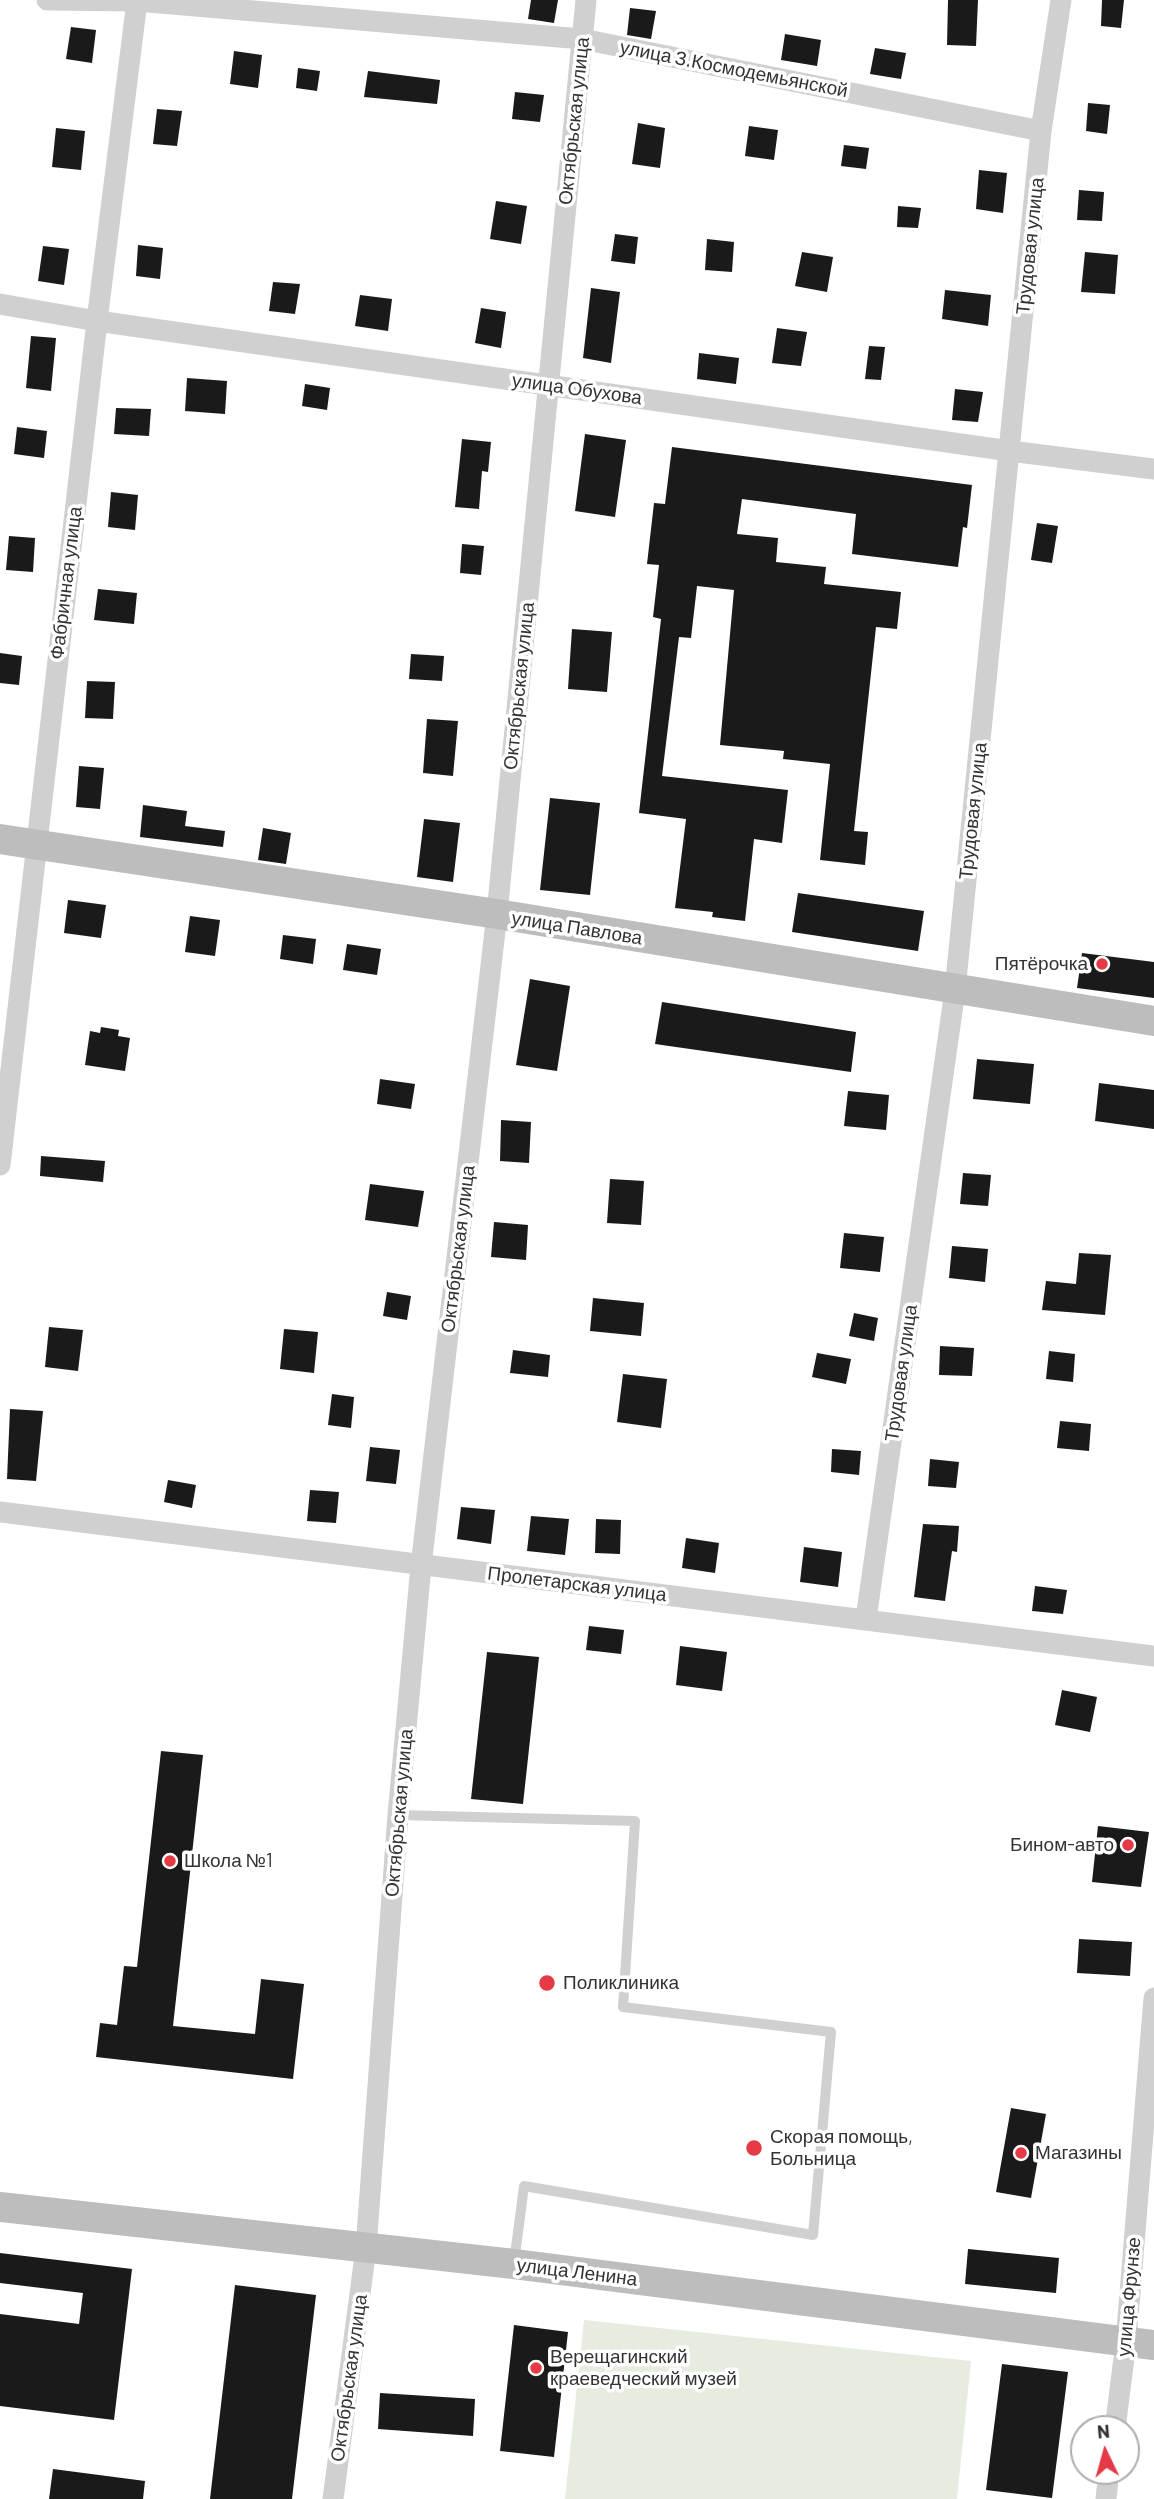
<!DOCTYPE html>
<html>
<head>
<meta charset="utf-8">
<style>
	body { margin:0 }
	#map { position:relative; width:1154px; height:2499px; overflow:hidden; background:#fff; font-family:Barlow,sans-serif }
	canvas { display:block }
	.north { position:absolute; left:1070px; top:2415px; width:70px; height:70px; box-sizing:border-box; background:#fff; border:2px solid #adadad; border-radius:50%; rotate:355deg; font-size:19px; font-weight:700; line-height:28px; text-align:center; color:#333 }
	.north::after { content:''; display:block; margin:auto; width:24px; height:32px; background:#e63946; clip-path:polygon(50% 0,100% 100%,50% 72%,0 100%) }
</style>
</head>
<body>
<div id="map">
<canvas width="1154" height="2499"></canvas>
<div class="north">N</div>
</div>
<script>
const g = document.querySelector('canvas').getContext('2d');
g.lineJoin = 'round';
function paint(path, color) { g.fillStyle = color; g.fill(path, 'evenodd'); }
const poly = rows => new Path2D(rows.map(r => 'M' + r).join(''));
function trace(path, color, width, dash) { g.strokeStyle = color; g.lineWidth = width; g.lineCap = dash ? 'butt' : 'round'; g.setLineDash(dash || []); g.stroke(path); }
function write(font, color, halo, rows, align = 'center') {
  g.font = font + ' Barlow,sans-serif'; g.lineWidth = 7; g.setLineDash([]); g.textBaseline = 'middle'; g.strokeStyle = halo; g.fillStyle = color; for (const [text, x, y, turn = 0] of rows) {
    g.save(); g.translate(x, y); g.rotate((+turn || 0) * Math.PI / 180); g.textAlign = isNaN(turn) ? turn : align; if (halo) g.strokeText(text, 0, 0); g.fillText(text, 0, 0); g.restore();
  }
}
paint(poly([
	[584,2320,971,2361,957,2499,565,2499]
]), '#e6ecdf');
paint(poly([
	[531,0,558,0,554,23,528,19],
	[948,0,978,0,976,46,947,45],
	[1102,0,1124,0,1121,28,1101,26],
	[630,8,656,11,651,39,627,35],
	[71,27,96,30,92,63,66,59],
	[785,34,821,40,817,66,781,60],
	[875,48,906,53,901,79,870,74],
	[234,51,262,55,258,88,230,84],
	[298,68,320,71,317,91,296,88],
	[368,71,440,80,437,104,364,97],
	[515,92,544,95,540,122,512,119],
	[1088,103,1110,105,1107,134,1086,131],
	[157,109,182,111,177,146,153,144],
	[638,123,665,128,660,168,632,164],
	[749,126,778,130,774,160,745,156],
	[56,128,85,131,81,170,52,167],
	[844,145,869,148,866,169,841,166],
	[979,170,1007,173,1003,213,976,209],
	[1079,190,1104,192,1102,221,1077,220],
	[496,201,527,206,521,244,490,239],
	[898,206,921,208,918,228,897,227],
	[615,234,638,237,635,264,611,261],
	[707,239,734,242,732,272,705,270],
	[138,245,163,248,160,279,136,276],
	[43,246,69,249,64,285,38,281],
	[802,252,833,257,827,292,795,286],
	[1085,252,1118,255,1115,294,1081,292],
	[273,282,300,284,295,314,269,311],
	[591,288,620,292,611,363,583,358],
	[945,290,991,295,988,326,942,319],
	[360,295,392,299,388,331,355,326],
	[481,308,506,312,501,348,475,343],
	[777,328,807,332,801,366,772,363],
	[31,336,56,338,51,391,26,388],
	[869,346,885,347,881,380,865,379],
	[699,353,739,358,736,384,697,379],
	[187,378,227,381,225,414,185,411],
	[305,384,330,388,327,410,302,406],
	[955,389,983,392,978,422,952,420],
	[116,408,151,409,149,436,114,434],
	[17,427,47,431,44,458,14,454],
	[585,434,626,440,615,517,575,511],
	[462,439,491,442,488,472,482,471,479,509,455,507],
	[672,447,972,485,967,528,963,527,958,567,852,554,856,514,742,499,737,534,778,538,776,562,826,567,824,584,901,592,897,629,876,627,854,831,868,832,865,865,820,860,830,764,783,759,784,751,720,745,734,590,697,586,691,638,679,637,662,776,788,790,782,843,754,839,745,921,712,917,713,912,675,908,686,819,639,813,661,619,653,617,659,565,647,564,654,503,665,504],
	[111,492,138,495,135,530,108,527],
	[1037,523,1058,526,1052,563,1031,560],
	[9,536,35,538,33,572,6,570],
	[462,544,484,546,481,575,460,573],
	[98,589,137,593,134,624,94,620],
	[572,629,612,632,607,692,568,689],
	[0,653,22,656,19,685,0,683],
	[411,654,444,656,442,681,409,679],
	[87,681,115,682,113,719,85,718],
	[427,719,458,721,453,776,423,773],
	[79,766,104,768,100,809,76,807],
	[550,798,600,803,590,895,540,890],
	[143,805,187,811,185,826,225,831,223,847,140,837],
	[424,819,460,823,453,882,417,877],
	[263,828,291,833,286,864,258,860],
	[798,893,924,911,918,951,792,932],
	[68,900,106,905,101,938,64,933],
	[190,916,220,920,215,956,185,952],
	[283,935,316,939,313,964,280,959],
	[347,944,381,949,377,975,343,970],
	[1082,953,1154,962,1154,998,1077,988],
	[530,979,570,986,557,1071,516,1065],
	[662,1002,856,1032,851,1072,655,1044],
	[101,1027,119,1030,118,1036,130,1038,125,1071,85,1065,90,1031,100,1033],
	[977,1059,1034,1064,1030,1104,973,1099],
	[380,1079,415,1084,411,1109,377,1104],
	[1099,1083,1154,1090,1154,1129,1095,1121],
	[848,1091,889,1095,886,1130,844,1126],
	[501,1120,531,1122,529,1163,500,1161],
	[41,1156,105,1161,103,1182,40,1176],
	[963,1173,991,1175,988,1206,960,1204],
	[610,1179,644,1181,641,1225,607,1223],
	[370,1184,424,1191,418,1227,365,1220],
	[494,1222,528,1225,526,1260,491,1257],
	[844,1233,884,1237,880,1272,840,1268],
	[952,1246,988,1249,985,1282,949,1278],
	[1079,1253,1111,1255,1105,1315,1042,1310,1046,1281,1076,1284],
	[387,1292,411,1296,407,1320,383,1316],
	[593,1298,644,1303,641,1336,590,1331],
	[854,1313,878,1318,874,1341,849,1336],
	[49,1327,83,1330,78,1371,45,1367],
	[284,1329,318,1332,314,1373,280,1369],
	[940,1346,974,1348,972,1376,939,1375],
	[513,1350,550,1355,548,1377,510,1373],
	[1049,1351,1075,1354,1073,1382,1046,1379],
	[817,1353,851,1359,846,1384,812,1377],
	[623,1374,667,1379,661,1428,617,1422],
	[332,1394,354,1397,351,1428,328,1425],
	[10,1409,43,1411,36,1481,7,1479],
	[1060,1421,1091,1424,1089,1451,1057,1448],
	[370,1447,400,1450,396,1484,366,1481],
	[832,1449,861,1451,859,1475,831,1472],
	[930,1459,959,1462,956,1488,928,1486],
	[168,1480,196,1485,192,1508,164,1502],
	[310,1490,339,1492,336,1523,307,1521],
	[461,1507,495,1510,491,1544,457,1539],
	[531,1516,569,1519,565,1555,527,1551],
	[596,1519,621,1520,620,1554,595,1553],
	[923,1524,959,1526,957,1552,952,1551,945,1601,914,1597],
	[686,1538,719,1543,715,1573,682,1568],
	[804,1547,842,1552,838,1587,800,1582],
	[1035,1586,1067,1590,1063,1614,1032,1611],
	[589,1626,624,1630,621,1654,586,1650],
	[680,1646,727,1652,722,1691,676,1685],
	[487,1652,539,1657,523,1804,471,1799],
	[1062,1690,1097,1697,1090,1732,1055,1725],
	[161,1751,203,1755,173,2026,255,2034,261,1979,304,1984,293,2079,96,2057,100,2023,117,2025,124,1966,137,1967],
	[1098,1826,1149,1832,1141,1887,1092,1882],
	[1079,1939,1132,1942,1130,1976,1077,1973],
	[1011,2108,1046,2114,1031,2198,996,2192],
	[968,2249,1059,2258,1056,2293,965,2284],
	[0,2253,132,2269,114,2420,0,2406,0,2314,79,2324,83,2293,0,2283],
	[235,2285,316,2295,292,2499,210,2499],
	[514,2325,568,2332,554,2457,500,2451],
	[1002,2364,1068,2372,1052,2498,986,2490],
	[380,2393,475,2399,473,2436,378,2429],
	[53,2469,145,2481,143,2499,49,2499]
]), '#1a1a1a');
trace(poly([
	[398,1815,635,1821,623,2007,831,2032,813,2235,524,2186,514,2263]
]), '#d0d0d0', 10);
trace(poly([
	[47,0,137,1,582,39,1041,131],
	[0,304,97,321,1010,451,1154,469],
	[0,1165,97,321,137,1],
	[0,1512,1154,1656],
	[866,1619,955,990,1041,131,1061,0],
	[1115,2429,1126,2342,1154,1998],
	[333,2499,366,2248,398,1815,421,1566,497,914,586,0],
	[1106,2499,1109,2471]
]), '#d0d0d0', 21);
trace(poly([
	[0,839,497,914,1154,1021],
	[0,2207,514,2264,1154,2345]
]), '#bdbdbd', 30);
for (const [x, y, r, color] of [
	[1102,964,7,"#e63946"],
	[1128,1845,7,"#e63946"],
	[170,1861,7,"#e63946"],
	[547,1983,9,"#e63946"],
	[754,2148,9,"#e63946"],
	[1021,2153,7,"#e63946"],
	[536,2368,7,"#e63946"]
]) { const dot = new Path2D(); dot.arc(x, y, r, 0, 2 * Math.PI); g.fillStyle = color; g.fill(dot); trace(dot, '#fff', 2.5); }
write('19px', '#333', '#fff', [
	["улица З.Космодемьянской",734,69,11],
	["Октябрьская улица",574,121,-84],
	["Трудовая улица",1030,246,-84],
	["улица Обухова",577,389,8],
	["Фабричная улица",66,583,-83],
	["Октябрьская улица",519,686,-84],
	["Трудовая улица",973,811,-84],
	["улица Павлова",577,928,9],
	["Октябрьская улица",458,1249,-83],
	["Трудовая улица",901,1373,-82],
	["Пролетарская улица",577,1584,7],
	["Октябрьская улица",399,1813,-85],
	["улица Ленина",577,2272,7],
	["улица Фрунзе",1129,2297,-85],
	["Октябрьская улица",349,2378,-82]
]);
write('19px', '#333', '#fff', [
	["Пятёрочка",1088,964,"right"],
	["Бином-авто",1114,1845,"right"],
	["Школа №1",184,1861],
	["Поликлиника",563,1983],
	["Скорая помощь,",770,2137],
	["Больница",770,2159],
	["Магазины",1035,2153],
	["Верещагинский",550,2357],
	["краеведческий музей",550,2379]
], 'left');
</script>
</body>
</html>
